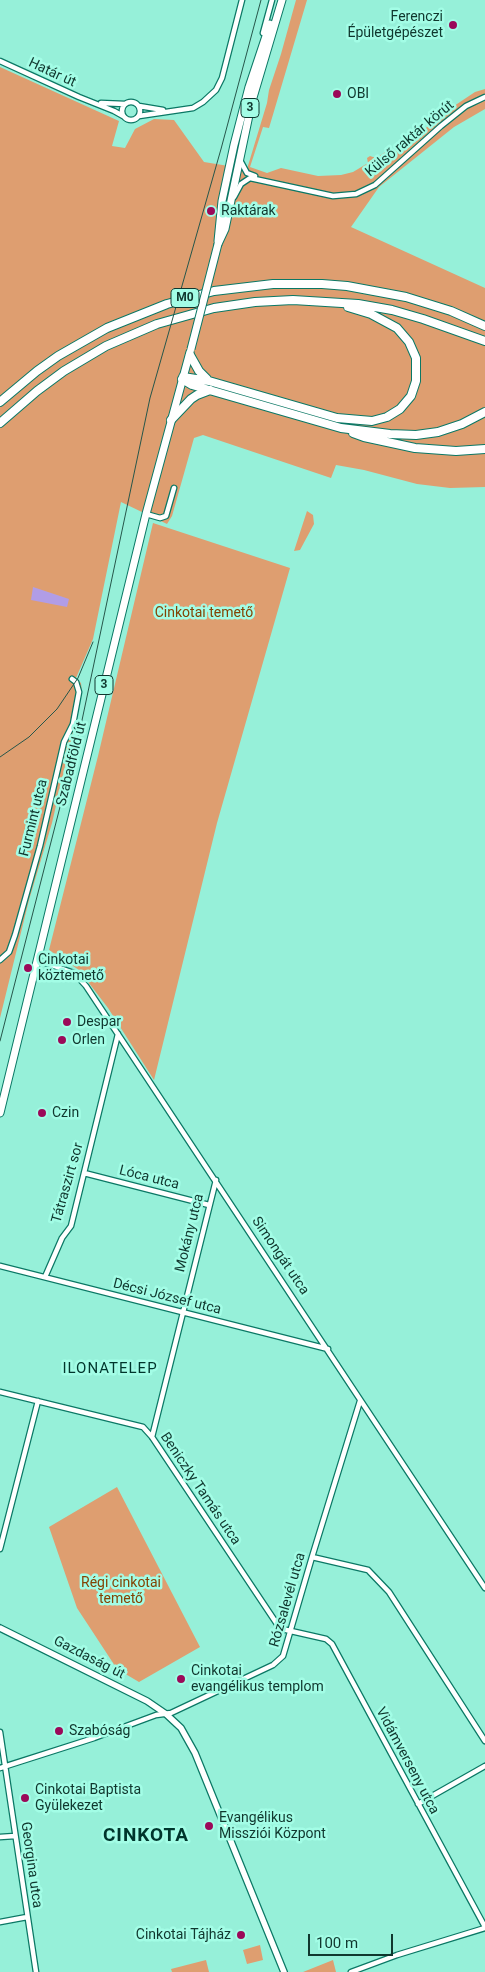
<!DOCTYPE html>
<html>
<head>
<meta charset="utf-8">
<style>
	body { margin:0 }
	#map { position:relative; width:485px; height:1972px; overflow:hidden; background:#96f0d9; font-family:Roboto,sans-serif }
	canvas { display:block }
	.scale { position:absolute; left:308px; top:1934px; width:85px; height:22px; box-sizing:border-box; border:2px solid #10372e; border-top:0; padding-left:6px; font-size:15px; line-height:18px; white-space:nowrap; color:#10372e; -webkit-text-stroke:4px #a3fde6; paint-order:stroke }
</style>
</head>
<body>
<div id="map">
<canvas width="485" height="1972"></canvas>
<div class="scale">100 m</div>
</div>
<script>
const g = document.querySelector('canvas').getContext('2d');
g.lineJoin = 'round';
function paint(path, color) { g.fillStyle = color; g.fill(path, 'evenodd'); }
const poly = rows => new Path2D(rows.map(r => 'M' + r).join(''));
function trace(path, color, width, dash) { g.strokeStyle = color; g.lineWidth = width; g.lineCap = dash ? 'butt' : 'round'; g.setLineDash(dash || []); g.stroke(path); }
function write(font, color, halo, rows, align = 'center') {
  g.font = font + ' Roboto,sans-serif'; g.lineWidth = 5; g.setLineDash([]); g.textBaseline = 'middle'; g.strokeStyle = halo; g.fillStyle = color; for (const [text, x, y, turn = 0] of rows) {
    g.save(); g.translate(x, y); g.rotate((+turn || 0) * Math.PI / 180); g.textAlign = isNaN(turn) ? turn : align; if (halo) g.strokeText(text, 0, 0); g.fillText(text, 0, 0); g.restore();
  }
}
paint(poly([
	[296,0,307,0,269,128,263,127,250,167,267,173,281,168,318,176,341,175,353,172,368,163,367,158,370,156,376,158,387,151,389,153,396,149,398,150,451,108,475,92,485,89,485,109,454,127,379,187,351,227,485,288,485,487,450,488,417,484,364,470,336,465,331,478,203,435,194,438,172,516,167,524,121,502,93,639,76,678,81,683,82,692,52,823,29,900,0,1018,0,67,119,121,112,146,125,148,135,129,154,119,174,120,204,162,247,169,267,103,269,90,281,54],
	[307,511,313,515,314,524,300,550,294,551],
	[153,523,290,568,217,823,154,1080,108,1008,79,970,49,950,98,756],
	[117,1487,200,1647,139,1682,117,1669,77,1608,49,1527],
	[260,1945,263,1960,247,1964,243,1950],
	[206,1960,209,1972,172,1972,171,1969],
	[333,1960,336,1972,303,1972]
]), '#de9e70');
paint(poly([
	[33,587,69,599,67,607,31,600]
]), '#b19de6');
const minor = poly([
	[263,33,272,0],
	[0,61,79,97,114,111,123,116],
	'122 111a9 9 0 1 1 18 0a9 9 0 1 1-18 0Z',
	[101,103,125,104],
	[139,106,163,110],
	[139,116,193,108,203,102,216,90,222,78,242,0],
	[241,162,247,173,255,176],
	[234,197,241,184,250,178,333,196,356,194,375,185,441,126,466,106,485,97],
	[146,514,160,518,166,516,174,488],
	[0,960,9,952,15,935,40,846,64,742,73,724,79,692,76,682,72,679],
	[37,960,74,973,86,986,485,1588],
	[84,1173,209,1205],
	[0,1266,328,1349],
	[45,1277,62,1238,71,1226,118,1034],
	[0,1392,143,1427,152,1437,277,1624,282,1629,326,1639,332,1644,485,1927],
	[152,1437,216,1180],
	[0,1549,38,1401],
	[312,1557,368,1570,389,1592,485,1741],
	[0,1732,36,1972],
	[0,1768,94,1738,156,1715,171,1713,273,1665,283,1656,312,1557,360,1401],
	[418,1804,485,1766],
	[0,1837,15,1836],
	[0,1922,27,1917],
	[351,1972,397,1955,485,1928]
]);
const tertiary = poly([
	[0,1628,147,1701,166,1714,181,1728,195,1753,284,1972]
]);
const primary = poly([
	[218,241,222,201,234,145,249,87,270,24],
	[218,244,225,229,252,101,282,0],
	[0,1113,146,514,190,352]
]);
const trunk = poly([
	[190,355,199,371,207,379],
	[183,377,209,381,337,418,372,421,387,417,400,409,411,396,416,381,416,358,409,342,397,328,371,314,348,307],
	[182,379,192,385,341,428,390,434,416,435,438,432,462,424,485,412],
	[0,402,37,371,58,356,107,328,167,304,214,291,273,284,322,284,347,286,406,297,451,311,485,326],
	[171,420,191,399,197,395,210,390],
	[0,423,37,391,64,371,106,346,157,324,214,308,255,302,293,300,358,304,392,310,423,319,485,341],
	[353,433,364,437,415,448,456,451,485,449]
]);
trace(minor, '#0b7865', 7);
trace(tertiary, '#0b7865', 8);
trace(primary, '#0b7865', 9);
trace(trunk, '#0b7865', 10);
trace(minor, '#fff', 4.5);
trace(tertiary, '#fff', 5.5);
trace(primary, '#fff', 7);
trace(trunk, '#fff', 8);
trace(poly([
	[0,757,29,737,57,709,78,678,93,642],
	[0,1041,81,725,150,398,221,149,261,0]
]), '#26564a', 1);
const primaryBridge = poly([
	[191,349,218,244]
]);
trace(primaryBridge, '#0b7865', 9, []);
trace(primaryBridge, '#fff', 7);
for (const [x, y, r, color] of [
	[453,25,5,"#9b0959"],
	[337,94,5,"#9b0959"],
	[211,211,5,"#9b0959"],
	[28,968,5,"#9b0959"],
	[67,1022,5,"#9b0959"],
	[62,1040,5,"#9b0959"],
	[42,1113,5,"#9b0959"],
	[181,1679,5,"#9b0959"],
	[59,1731,5,"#9b0959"],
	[25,1798,5,"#9b0959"],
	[209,1826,5,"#9b0959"],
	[241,1935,5,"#9b0959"]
]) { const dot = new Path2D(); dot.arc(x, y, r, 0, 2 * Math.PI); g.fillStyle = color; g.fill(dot); trace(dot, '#a3fde6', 2); }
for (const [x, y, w] of [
	[250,108,18],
	[185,298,28],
	[104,685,18]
]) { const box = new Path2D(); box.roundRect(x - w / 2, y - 9.5, w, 19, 4); g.fillStyle = '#a3fde6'; g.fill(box); trace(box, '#10372e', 1); }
write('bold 12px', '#10372e', null, [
	["3",250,108],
	["M0",185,298],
	["3",104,685]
]);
write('14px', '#10372e', '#a3fde6', [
	["Ferenczi",443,17,"right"],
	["Épületgépészet",443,33,"right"],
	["OBI",347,94],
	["Raktárak",221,211],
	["Cinkotai",38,960],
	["köztemető",38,976],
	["Despar",77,1022],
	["Orlen",72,1040],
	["Czin",52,1113],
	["Cinkotai",191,1671],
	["evangélikus templom",191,1687],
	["Szabóság",69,1731],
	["Cinkotai Baptista",35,1790],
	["Gyülekezet",35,1806],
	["Evangélikus",219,1818],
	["Missziói Központ",219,1834],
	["Cinkotai Tájház",231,1935,"right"]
], 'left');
write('14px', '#10372e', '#a3fde6', [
	["Határ út",52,73,25],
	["Külső raktár körút",410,139,-40],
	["Szabadföld út",72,764,-76],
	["Furmint utca",34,818,-76],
	["Lóca utca",149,1178,14],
	["Tátraszirt sor",68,1183,-74],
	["Mokány utca",190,1233,-76],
	["Simongát utca",280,1256,56],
	["Décsi József utca",167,1297,14],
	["Beniczky Tamás utca",200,1489,56],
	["Rózsalevél utca",288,1600,-74],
	["Gazdaság út",89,1658,27],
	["Vidámverseny utca",407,1761,62],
	["Georgina utca",31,1865,82]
]);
write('14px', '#834304', '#a3fde6', [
	["Cinkotai temető",204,613],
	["Régi cinkotai",121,1583],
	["temető",121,1599]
]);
g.letterSpacing = '1px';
write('15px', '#00352c', '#a3fde6', [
	["ILONATELEP",110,1369]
]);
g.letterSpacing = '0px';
g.letterSpacing = '1px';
write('bold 19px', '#00352c', '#a3fde6', [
	["CINKOTA",146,1836]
]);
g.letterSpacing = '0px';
</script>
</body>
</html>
